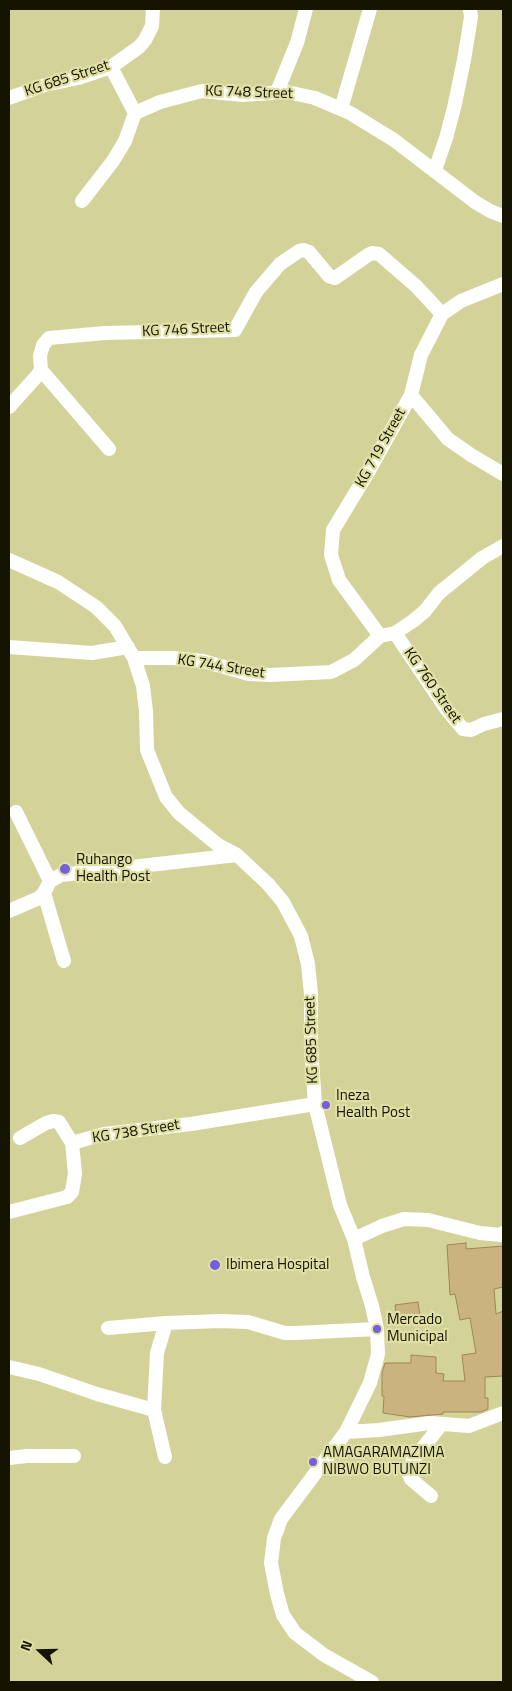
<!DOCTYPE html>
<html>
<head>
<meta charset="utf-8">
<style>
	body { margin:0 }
	#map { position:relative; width:512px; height:1691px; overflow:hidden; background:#d3d399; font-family:"Titillium Web",sans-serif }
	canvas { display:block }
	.frame { position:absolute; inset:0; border:10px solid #151401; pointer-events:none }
	.north { position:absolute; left:15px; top:1626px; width:50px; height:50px; -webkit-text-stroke:4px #e0e0a6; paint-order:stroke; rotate:291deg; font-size:14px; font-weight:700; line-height:20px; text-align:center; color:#151401 }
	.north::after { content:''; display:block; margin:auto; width:18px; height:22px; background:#151401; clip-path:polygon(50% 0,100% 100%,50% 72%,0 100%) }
</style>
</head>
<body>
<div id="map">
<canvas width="512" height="1691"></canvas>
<div class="frame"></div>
<div class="north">N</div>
</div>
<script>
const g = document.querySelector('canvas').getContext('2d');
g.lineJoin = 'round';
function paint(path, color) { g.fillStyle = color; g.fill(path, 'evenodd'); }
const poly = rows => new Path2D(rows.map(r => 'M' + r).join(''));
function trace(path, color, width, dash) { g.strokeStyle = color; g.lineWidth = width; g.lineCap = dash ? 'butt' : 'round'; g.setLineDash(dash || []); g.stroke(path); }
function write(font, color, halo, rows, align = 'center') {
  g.font = font + ' "Titillium Web",sans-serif'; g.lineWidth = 4.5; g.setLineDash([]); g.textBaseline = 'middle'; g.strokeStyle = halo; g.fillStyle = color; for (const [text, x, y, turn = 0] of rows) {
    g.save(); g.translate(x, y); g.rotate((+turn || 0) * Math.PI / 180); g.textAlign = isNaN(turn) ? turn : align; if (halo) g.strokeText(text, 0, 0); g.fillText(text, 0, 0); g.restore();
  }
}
const building = poly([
	[466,1243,466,1249,503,1246,503,1287,494,1289,496,1314,503,1311,503,1376,485,1377,485,1398,488,1398,488,1409,481,1412,443,1412,443,1414,410,1417,383,1413,384,1396,382,1396,382,1373,385,1363,411,1363,411,1355,436,1357,436,1373,444,1374,443,1381,465,1381,462,1355,476,1353,470,1318,460,1320,455,1294,450,1295,447,1245,466,1243],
	[418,1302,420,1317,402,1320,401,1314,396,1315,395,1305,418,1302]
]);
paint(building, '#cab37e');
trace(building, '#9d8753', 1);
trace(poly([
	[111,67,135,113,160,102,202,91,242,95,287,92,315,98,350,113,394,140,475,202,490,211,503,216],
	[277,92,297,43,306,9],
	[9,98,45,85,78,78,111,67,139,47,145,40,152,26,153,9],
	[341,109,370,9],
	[435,170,446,138,454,108,464,60,471,17,470,9],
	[82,201,113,161,125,141,135,113],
	[41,370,109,449],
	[411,395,448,439,471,455,503,474],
	[9,407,36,377,41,370,40,356,43,345,49,338,105,333,235,330,256,292,280,264,299,251,303,250,309,252,329,276,335,278,368,255,372,253,379,254,416,286,442,314],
	[9,560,58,582,96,607,115,626,134,658,143,686,146,711,147,750,166,797,179,813,218,845,237,855,268,884,283,902,301,936,308,964,311,994,311,1046,315,1104,340,1205,354,1239,363,1277,372,1306,377,1329,378,1354,370,1383,346,1432,281,1519,274,1538,271,1563,277,1594,283,1615,295,1633,324,1655,372,1682],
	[395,633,447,710,463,729,471,730,484,724,503,719],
	[380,636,339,580,331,555,333,530,367,474,411,395,421,355,442,314,461,301,503,284],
	[9,647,92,653,128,647],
	[134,658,173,658,203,661,249,674,270,675,331,672,354,660,380,636,395,633,413,621,425,611,439,593,482,558,503,546],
	[16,812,50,881],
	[44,893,64,961],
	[9,911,39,898,44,893,50,881,61,875,237,855],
	[20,1138,46,1123,53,1121,59,1122,72,1143],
	[9,1212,67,1197,72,1192,75,1174,72,1143,104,1134,191,1124,315,1104],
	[354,1239,382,1226,404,1219,428,1220,480,1233,501,1235,503,1233],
	[108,1328,166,1323],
	[9,1367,39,1374,97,1394,154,1410],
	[346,1432,379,1430,430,1423,469,1426,503,1413],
	[165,1457,154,1410,157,1353,166,1323,221,1321,248,1322,285,1333,295,1333,377,1329],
	[9,1458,27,1456,74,1456],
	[431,1496,411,1479,408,1472,413,1460,441,1425]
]), '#fff', 14);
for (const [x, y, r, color] of [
	[65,869,6,"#755fda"],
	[326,1105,5,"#755fda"],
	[215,1265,6,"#755fda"],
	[377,1329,5,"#755fda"],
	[313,1462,5,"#755fda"]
]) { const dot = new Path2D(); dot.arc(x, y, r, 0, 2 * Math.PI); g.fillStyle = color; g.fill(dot); trace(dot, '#e0e0a6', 2); }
write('15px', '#151401', '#e0e0a6', [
	["KG 685 Street",67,79,-18],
	["KG 748 Street",249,93,2],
	["KG 746 Street",186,330,-3],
	["KG 719 Street",381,448,-61],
	["KG 744 Street",221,667,9],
	["KG 760 Street",432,686,55],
	["KG 685 Street",312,1040,-92],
	["KG 738 Street",136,1132,-9]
]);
write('15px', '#151401', '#e0e0a6', [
	["Ruhango",76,860],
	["Health Post",76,877],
	["Ineza",336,1096],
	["Health Post",336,1113],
	["Ibimera Hospital",226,1265],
	["Mercado",387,1320],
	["Municipal",387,1337],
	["AMAGARAMAZIMA",323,1453],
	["NIBWO BUTUNZI",323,1470]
], 'left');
</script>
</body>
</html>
